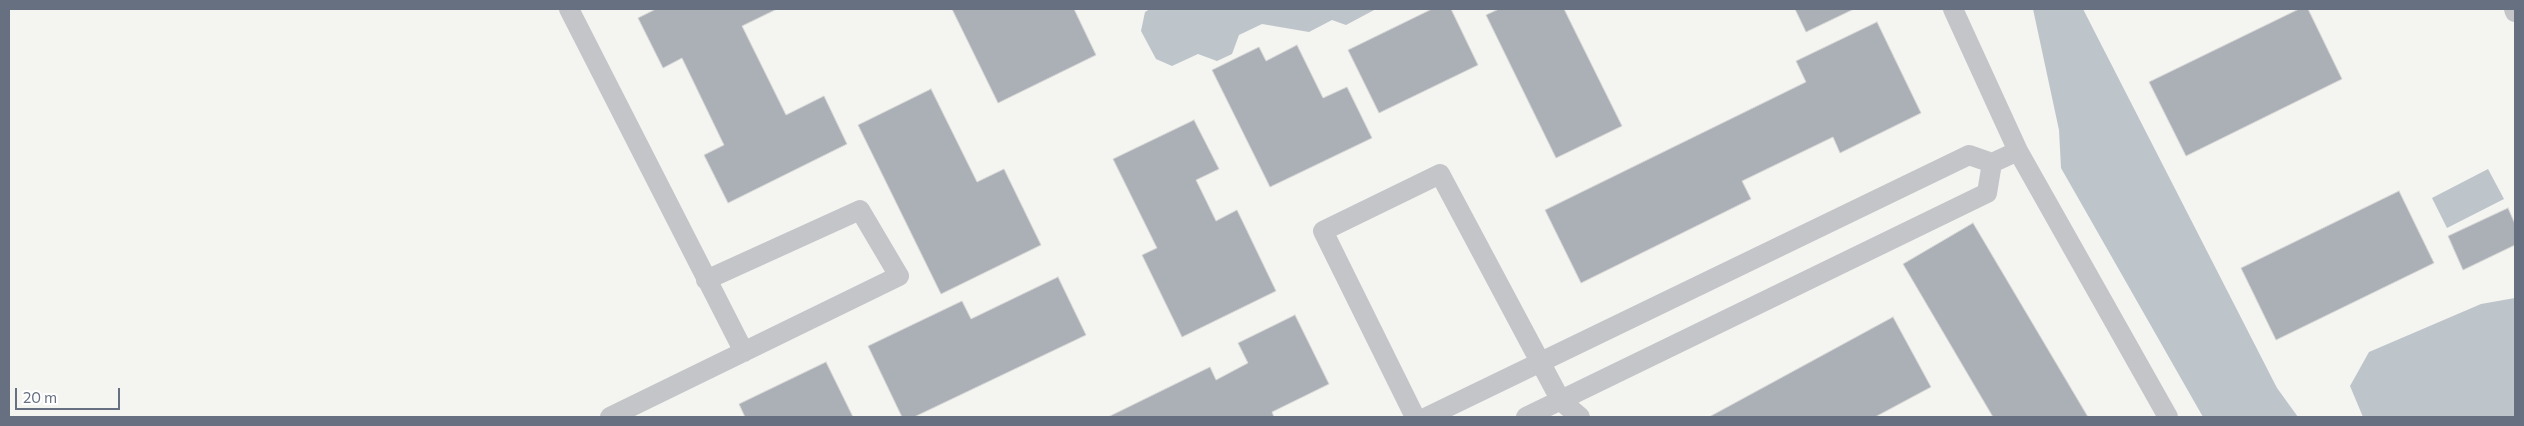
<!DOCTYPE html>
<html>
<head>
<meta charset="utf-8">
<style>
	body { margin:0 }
	#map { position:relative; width:2524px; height:426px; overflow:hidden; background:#f4f4f1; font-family:Commissioner,sans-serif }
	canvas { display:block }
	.frame { position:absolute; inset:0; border:10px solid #667080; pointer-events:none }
	.scale { position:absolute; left:15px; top:388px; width:105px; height:22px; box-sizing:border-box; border:2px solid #667080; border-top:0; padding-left:6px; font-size:15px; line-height:18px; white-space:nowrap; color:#667080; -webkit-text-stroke:4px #fff; paint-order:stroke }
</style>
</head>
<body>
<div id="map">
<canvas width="2524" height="426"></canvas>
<div class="frame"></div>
<div class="scale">20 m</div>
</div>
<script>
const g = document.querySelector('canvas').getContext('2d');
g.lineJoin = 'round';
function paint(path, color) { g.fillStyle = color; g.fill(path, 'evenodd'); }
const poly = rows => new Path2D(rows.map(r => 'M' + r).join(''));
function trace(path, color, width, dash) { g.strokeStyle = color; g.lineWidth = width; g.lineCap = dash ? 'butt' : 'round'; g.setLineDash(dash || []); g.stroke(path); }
paint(poly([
	[1150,9,1376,9,1346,25,1332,20,1309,32,1262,24,1239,35,1232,54,1217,61,1198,54,1172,66,1156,59,1141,31,1145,12],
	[2033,9,2083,9,2277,388,2298,417,2203,417,2061,168,2059,130],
	[2488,169,2504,199,2447,228,2432,198],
	[2515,298,2515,417,2363,417,2350,386,2369,352,2481,304]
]), '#bdc4ca');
const building = poly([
	[656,9,777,9,742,26,786,115,824,96,847,144,728,203,704,155,724,145,682,58,663,68,638,18,656,9],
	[952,9,1074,9,1096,55,998,103,952,9],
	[1432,9,1451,9,1478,65,1379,113,1348,50,1432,9],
	[1499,9,1564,9,1622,126,1556,158,1486,15,1499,9],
	[1795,9,1854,9,1806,32,1795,9],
	[2299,9,2308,9,2342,79,2186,156,2149,82,2299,9],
	[1877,22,1921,113,1840,153,1833,137,1742,181,1751,199,1581,283,1545,210,1806,82,1796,61,1877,22],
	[1297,45,1323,98,1347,87,1372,138,1270,187,1212,70,1259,47,1266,61,1297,45],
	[931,89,977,182,1004,169,1041,245,941,294,858,125,931,89],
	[1194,120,1219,169,1196,180,1216,221,1237,210,1276,291,1182,337,1142,255,1157,248,1113,159,1194,120],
	[2399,191,2434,263,2276,340,2241,268,2399,191],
	[2508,208,2515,224,2515,245,2463,270,2448,236,2508,208],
	[1973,223,2088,417,1993,417,1903,264,1973,223],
	[1058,277,1086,335,914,417,902,417,868,346,962,301,971,319,1058,277],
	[1295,315,1329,384,1272,412,1274,417,1108,417,1210,367,1216,380,1248,363,1238,343,1295,315],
	[1893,317,1931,387,1875,417,1709,417,1893,317],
	[826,362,853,417,745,417,739,404,826,362]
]);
paint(building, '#abb0b7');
trace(building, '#d5d6d4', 1);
trace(poly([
	[569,9,744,352],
	[1953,9,2018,151,2168,417],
	[2514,9,2515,12],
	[610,417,899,276,860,210,706,280],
	[1415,417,1323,231,1440,174,1561,401,1580,417],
	[1427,417,1969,155,1992,163,2018,151],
	[1526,417,1987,193,1992,163]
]), '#c3c5c9', 20);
</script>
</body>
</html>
